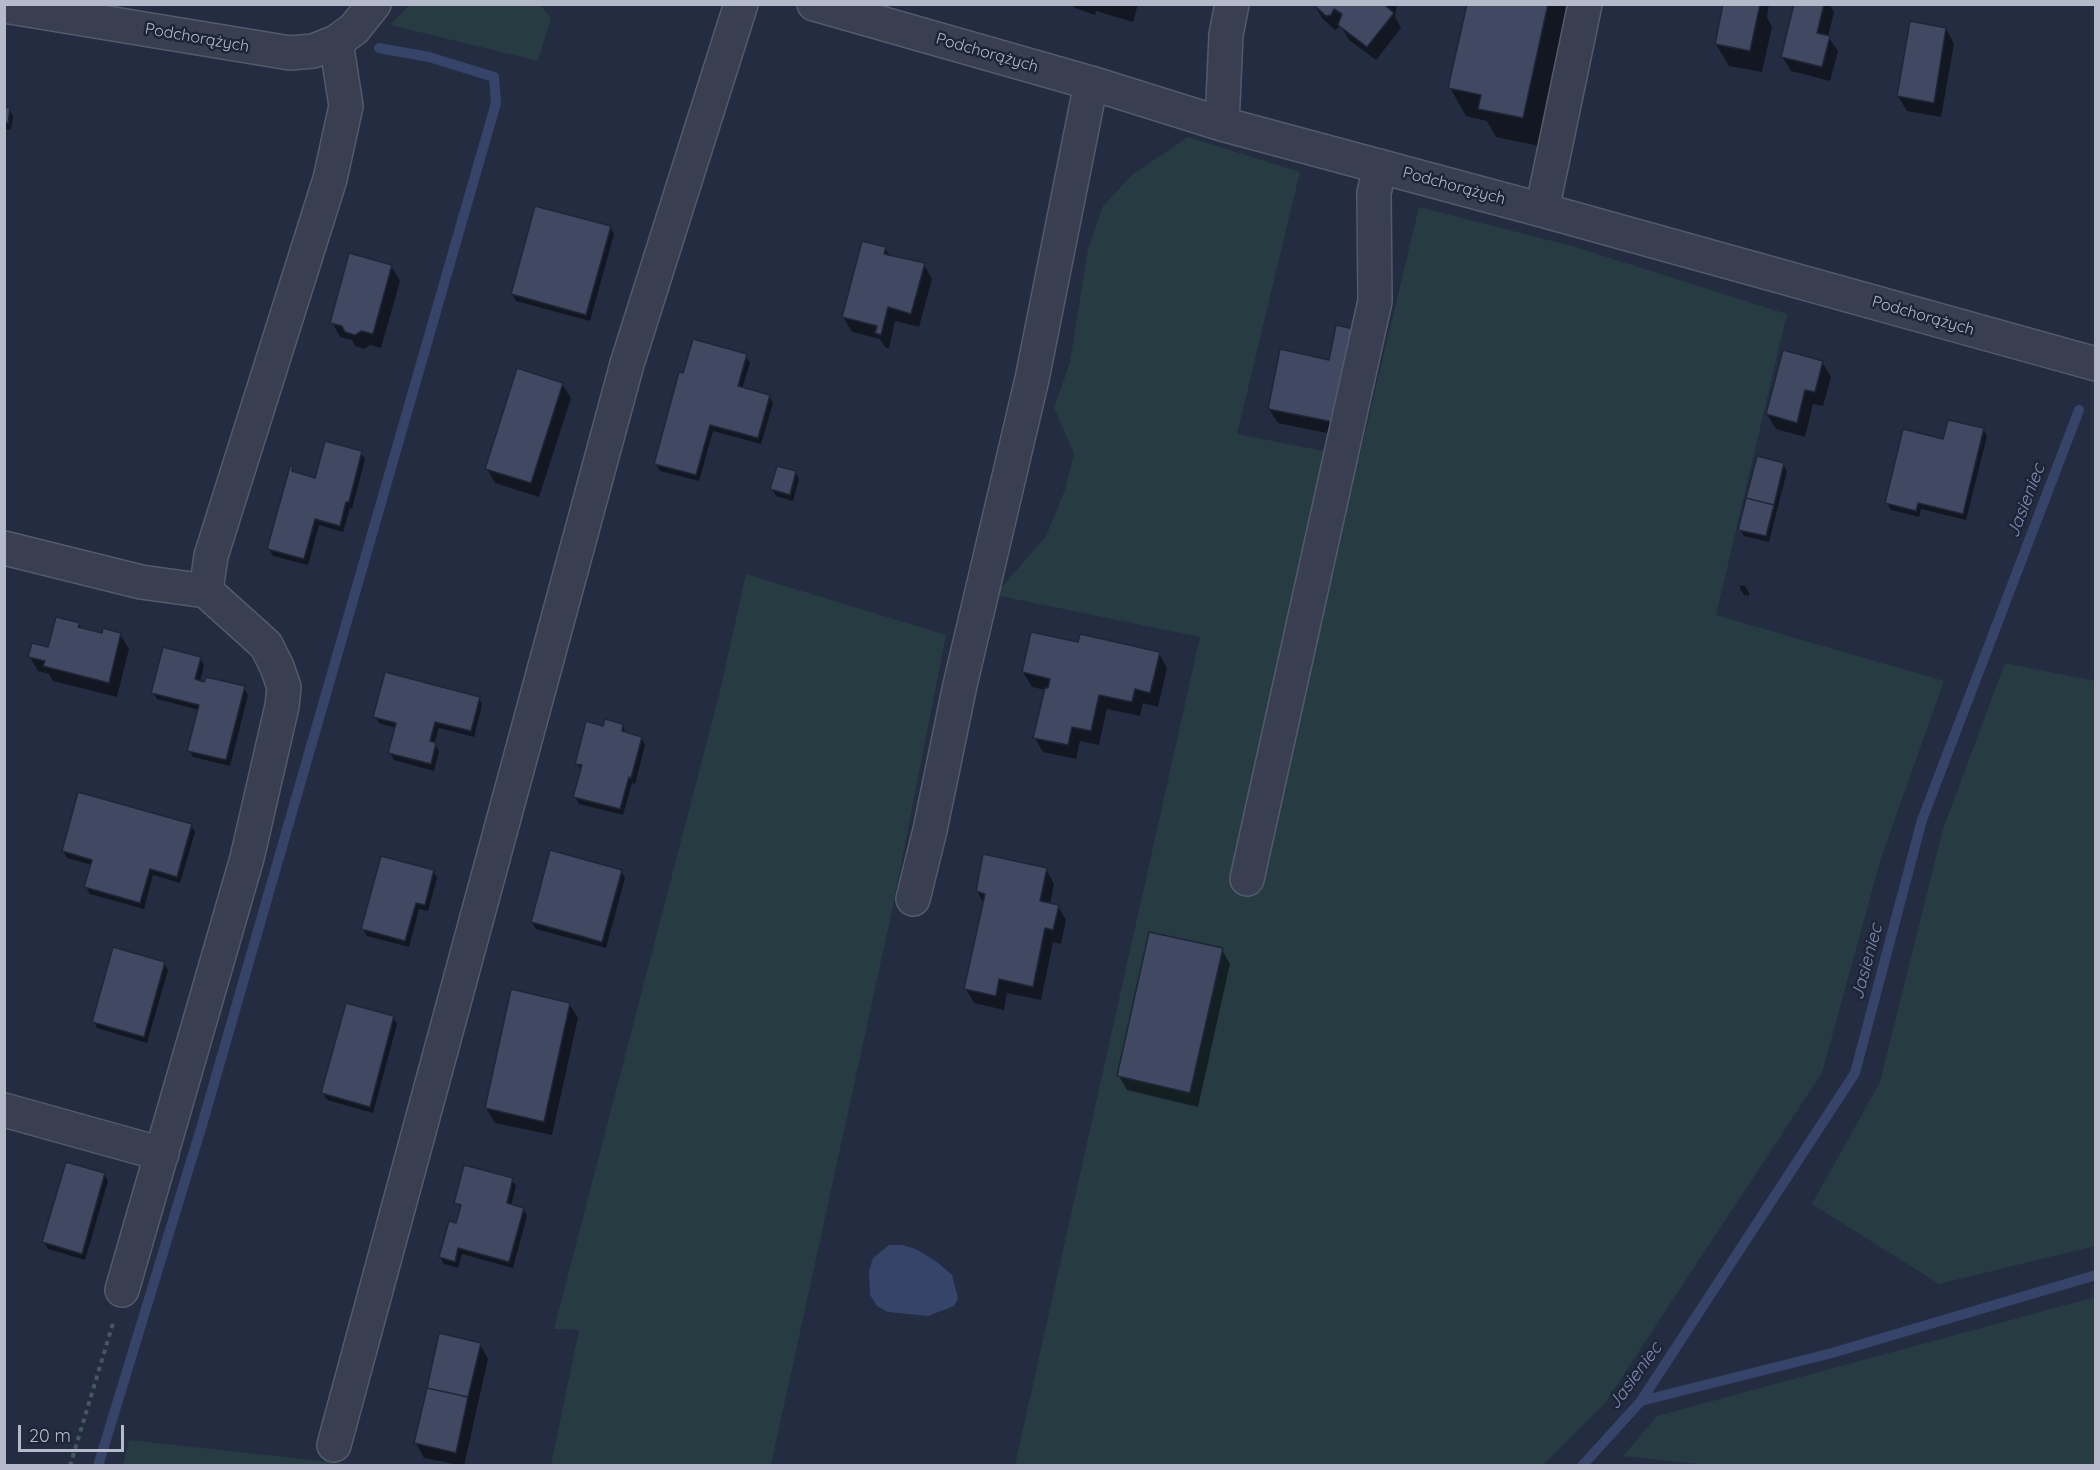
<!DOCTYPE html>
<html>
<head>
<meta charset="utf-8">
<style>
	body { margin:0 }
	#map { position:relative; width:2100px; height:1470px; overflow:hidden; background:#242c41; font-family:Quicksand,sans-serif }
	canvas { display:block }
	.frame { position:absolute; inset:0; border:6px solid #b5bacb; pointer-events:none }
	.scale { position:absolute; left:18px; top:1425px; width:106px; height:27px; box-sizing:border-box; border:3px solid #b5bacb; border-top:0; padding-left:8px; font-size:18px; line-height:21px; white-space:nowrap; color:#b5bacb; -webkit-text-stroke:4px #1d2436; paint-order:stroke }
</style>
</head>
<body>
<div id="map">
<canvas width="2100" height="1470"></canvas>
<div class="frame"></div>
<div class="scale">20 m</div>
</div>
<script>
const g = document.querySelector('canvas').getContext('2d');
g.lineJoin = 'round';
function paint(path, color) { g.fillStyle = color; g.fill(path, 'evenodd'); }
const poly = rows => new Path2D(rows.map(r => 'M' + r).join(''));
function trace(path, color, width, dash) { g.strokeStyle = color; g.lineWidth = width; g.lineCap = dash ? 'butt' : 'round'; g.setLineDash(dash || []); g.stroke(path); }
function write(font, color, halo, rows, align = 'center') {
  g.font = font + ' Quicksand,sans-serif'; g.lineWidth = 5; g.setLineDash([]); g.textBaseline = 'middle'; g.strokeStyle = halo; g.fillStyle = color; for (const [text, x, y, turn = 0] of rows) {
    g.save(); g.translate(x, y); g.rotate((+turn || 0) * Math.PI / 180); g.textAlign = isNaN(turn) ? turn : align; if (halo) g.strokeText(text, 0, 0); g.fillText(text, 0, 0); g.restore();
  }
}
paint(poly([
	[411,4,540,5,551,18,538,61,390,25],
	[1188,137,1300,172,1237,434,1359,458,1419,207,1572,246,1787,314,1716,615,1944,681,1881,858,1822,1073,1605,1403,1543,1465,1015,1465,1200,637,995,595,1046,536,1065,490,1074,453,1054,408,1070,362,1088,249,1103,206,1133,174],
	[746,574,946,635,892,911,771,1465,551,1465,579,1330,554,1329,720,691],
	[2005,663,2095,681,2095,1246,1939,1284,1812,1204,1880,1082,1943,829],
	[2095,1297,2095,1465,1717,1466,1623,1456,1657,1416],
	[129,1440,358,1465,123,1465]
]), '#263b42');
paint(poly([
	[889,1245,903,1245,918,1250,937,1262,952,1275,958,1298,954,1306,928,1316,888,1312,877,1306,870,1295,869,1271,873,1258]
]), '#374469');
paint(poly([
	[1072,4,1138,4,1133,22,1096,11,1095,15,1075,8],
	[1310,4,1397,4,1395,17,1401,28,1376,60,1349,40,1341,26,1335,30,1322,18,1315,6],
	[1468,4,1571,4,1539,146,1496,137,1487,121,1466,116,1450,88],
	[1724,4,1769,4,1767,17,1772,27,1762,72,1729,66,1716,44],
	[1796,4,1829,4,1834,12,1828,37,1838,51,1830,81,1791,71,1782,56],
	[1946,29,1954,44,1941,117,1907,111,1898,96],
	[4,109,9,109,13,116,11,130,4,129],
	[610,227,614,234,590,321,516,301,512,294],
	[885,248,890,256,924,265,932,279,919,327,895,321,889,348,886,348,880,339,852,332,843,317],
	[391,266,400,281,381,348,370,345,364,349,355,346,352,340,340,337,332,322],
	[746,356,750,363,742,389,769,396,773,403,761,444,713,431,699,481,660,471,656,464,684,375],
	[1330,362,1346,437,1278,423,1269,409],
	[1822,362,1831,377,1823,406,1813,404,1805,437,1776,429,1767,414],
	[562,384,571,398,539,497,495,483,487,469],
	[1983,429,1987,436,1966,520,1921,509,1919,517,1891,510,1887,503,1944,441],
	[361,453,365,459,352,509,350,508,343,532,319,525,308,565,273,556,269,549,292,468,296,474,317,480],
	[1783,464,1787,471,1769,542,1744,536,1740,530],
	[795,472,799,479,793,501,776,496,772,489],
	[1740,585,1745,586,1749,593,1749,596,1744,595,1740,589],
	[79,624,82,629,103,635,120,634,129,649,117,697,53,681,49,674,38,671,30,657,49,649],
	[1159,653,1167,668,1158,707,1143,703,1140,716,1107,709,1099,745,1080,741,1076,759,1043,752,1035,738,1046,690,1032,687,1023,672],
	[200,658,204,665,200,682,244,688,248,695,230,766,193,757,189,750,199,710,157,699,153,692],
	[479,698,482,705,474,737,439,728,434,744,439,751,434,771,394,760,390,753,396,728,379,723,375,716],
	[622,725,626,733,641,738,645,745,635,784,632,783,623,815,579,804,575,797,582,770,576,763,604,728],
	[191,825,195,832,180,883,153,875,144,909,90,894,86,887,92,865,67,858,63,851],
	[1046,869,1054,884,1050,904,1058,906,1066,920,1061,944,1053,942,1041,1000,1007,993,1004,1010,974,1003,966,989,984,904,977,891],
	[433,871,437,878,428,911,419,909,409,947,367,936,363,929],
	[621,871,625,878,606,948,536,929,532,922],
	[1222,950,1230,964,1198,1107,1127,1090,1119,1076],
	[164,963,168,970,147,1043,97,1028,94,1021],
	[569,1004,578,1018,552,1135,495,1123,486,1108],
	[393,1017,397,1024,373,1113,327,1100,323,1093],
	[104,1174,108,1181,85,1260,48,1249,44,1242],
	[512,1180,516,1186,511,1206,523,1209,527,1216,513,1268,462,1254,458,1268,444,1264,440,1257,457,1225,462,1210,456,1202],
	[480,1344,488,1359,464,1466,424,1458,416,1443]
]), '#0007');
trace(poly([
	[1641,1401,1832,1353,2096,1275],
	[98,1466,202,1125,496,103,494,77,429,57,379,48],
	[1582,1466,1641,1401,1855,1073,1922,820,2079,410]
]), '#374469', 10);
const building = poly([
	[1313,4,1386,4,1386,6,1394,13,1367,47,1338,25,1342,14,1334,9,1331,15,1326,16,1313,4],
	[1467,4,1548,4,1523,118,1478,109,1481,95,1448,88,1467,4],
	[1723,4,1760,4,1750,51,1715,44,1723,4],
	[1794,4,1824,4,1817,33,1830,36,1822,67,1781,57,1794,4],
	[1910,21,1946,28,1934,103,1897,96,1910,21],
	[4,107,10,108,8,123,4,123,4,107],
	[535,206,611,226,586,315,511,294,535,206],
	[862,241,886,247,884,254,925,263,911,314,888,307,881,335,875,333,877,326,842,317,862,241],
	[349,253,392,265,373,334,361,331,355,335,345,332,342,326,330,323,349,253],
	[1336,325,1358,330,1338,423,1268,409,1280,349,1329,360,1336,325],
	[693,339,747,354,738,386,770,395,758,438,710,425,696,475,654,464,679,372,683,373,693,339],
	[1783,350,1823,361,1815,392,1805,390,1797,423,1766,414,1783,350],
	[517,368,563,383,531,483,485,469,517,368],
	[1948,420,1984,428,1963,514,1918,503,1916,511,1885,503,1903,429,1943,439,1948,420],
	[325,441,362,451,349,502,346,502,340,526,315,519,304,559,267,549,290,466,293,466,292,471,315,478,325,441],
	[1757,456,1784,463,1774,505,1746,498,1757,456],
	[777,466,796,471,790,495,770,489,777,466],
	[1746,498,1774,505,1766,536,1738,530,1746,498],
	[56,617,80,623,78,627,102,633,103,628,121,633,109,683,43,666,45,661,28,657,32,643,48,647,56,617],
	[1031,632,1078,642,1080,634,1160,652,1150,693,1135,689,1132,702,1099,695,1091,731,1072,727,1068,745,1033,738,1045,688,1048,688,1050,679,1022,672,1031,632],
	[163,647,201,657,195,679,204,682,206,677,245,686,226,760,187,751,199,705,151,693,163,647],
	[385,672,480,697,471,731,435,722,430,741,436,743,431,764,388,753,396,723,373,717,385,672],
	[605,719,623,724,622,731,642,737,631,778,629,777,620,809,573,797,582,765,575,764,586,721,603,726,605,719],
	[78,792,192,824,177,877,150,869,140,903,84,887,92,860,62,851,78,792],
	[550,850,622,870,602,942,531,922,550,850],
	[983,854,1047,868,1040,901,1059,905,1053,930,1045,928,1033,987,999,979,996,996,964,989,985,894,976,891,983,854],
	[381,856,434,870,425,905,416,903,405,941,361,929,381,856],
	[1149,932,1223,948,1190,1093,1117,1076,1149,932],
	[113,947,165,962,144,1037,92,1022,113,947],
	[511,989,570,1003,544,1122,485,1108,511,989],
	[346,1003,394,1016,370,1107,321,1093,346,1003],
	[66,1162,105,1173,82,1254,42,1242,66,1162],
	[464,1165,513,1178,507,1203,524,1208,509,1262,458,1248,455,1262,439,1257,449,1221,456,1223,461,1205,454,1203,464,1165],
	[439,1333,481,1343,468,1397,427,1388,439,1333],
	[427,1388,468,1397,456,1453,414,1443,427,1388]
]);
paint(building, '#404862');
trace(building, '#1f2638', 1.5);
const minor = poly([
	[814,4,1091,83,1222,124,1542,210,2096,364],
	[4,6,290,53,313,51,336,42,354,29,374,4],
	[1222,124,1226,35,1232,4],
	[1542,210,1585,4],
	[4,548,141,582,206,591],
	[1247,879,1375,301,1374,193,1380,166],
	[913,899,930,830,960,685,1032,379,1091,83],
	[4,1110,162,1154],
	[122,1290,247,858,282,706,284,687,277,667,266,645,206,591,211,556,330,179,346,106,336,42],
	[334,1445,627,364,741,4]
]);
trace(minor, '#535a6b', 36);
trace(poly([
	[70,1466,113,1323]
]), '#44585f', 4, [4.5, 4.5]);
trace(minor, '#393f51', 33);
write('16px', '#b5bacb', '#1d2436', [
	["Podchorążych",197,38,10],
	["Podchorążych",987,53,16],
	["Podchorążych",1454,186,15],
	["Podchorążych",1923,316,16]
]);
write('italic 18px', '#7c8bb4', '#1d2436', [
	["Jasieniec",2026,501,-69],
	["Jasieniec",1867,962,-75],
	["Jasieniec",1635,1376,-54]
]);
</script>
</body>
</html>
